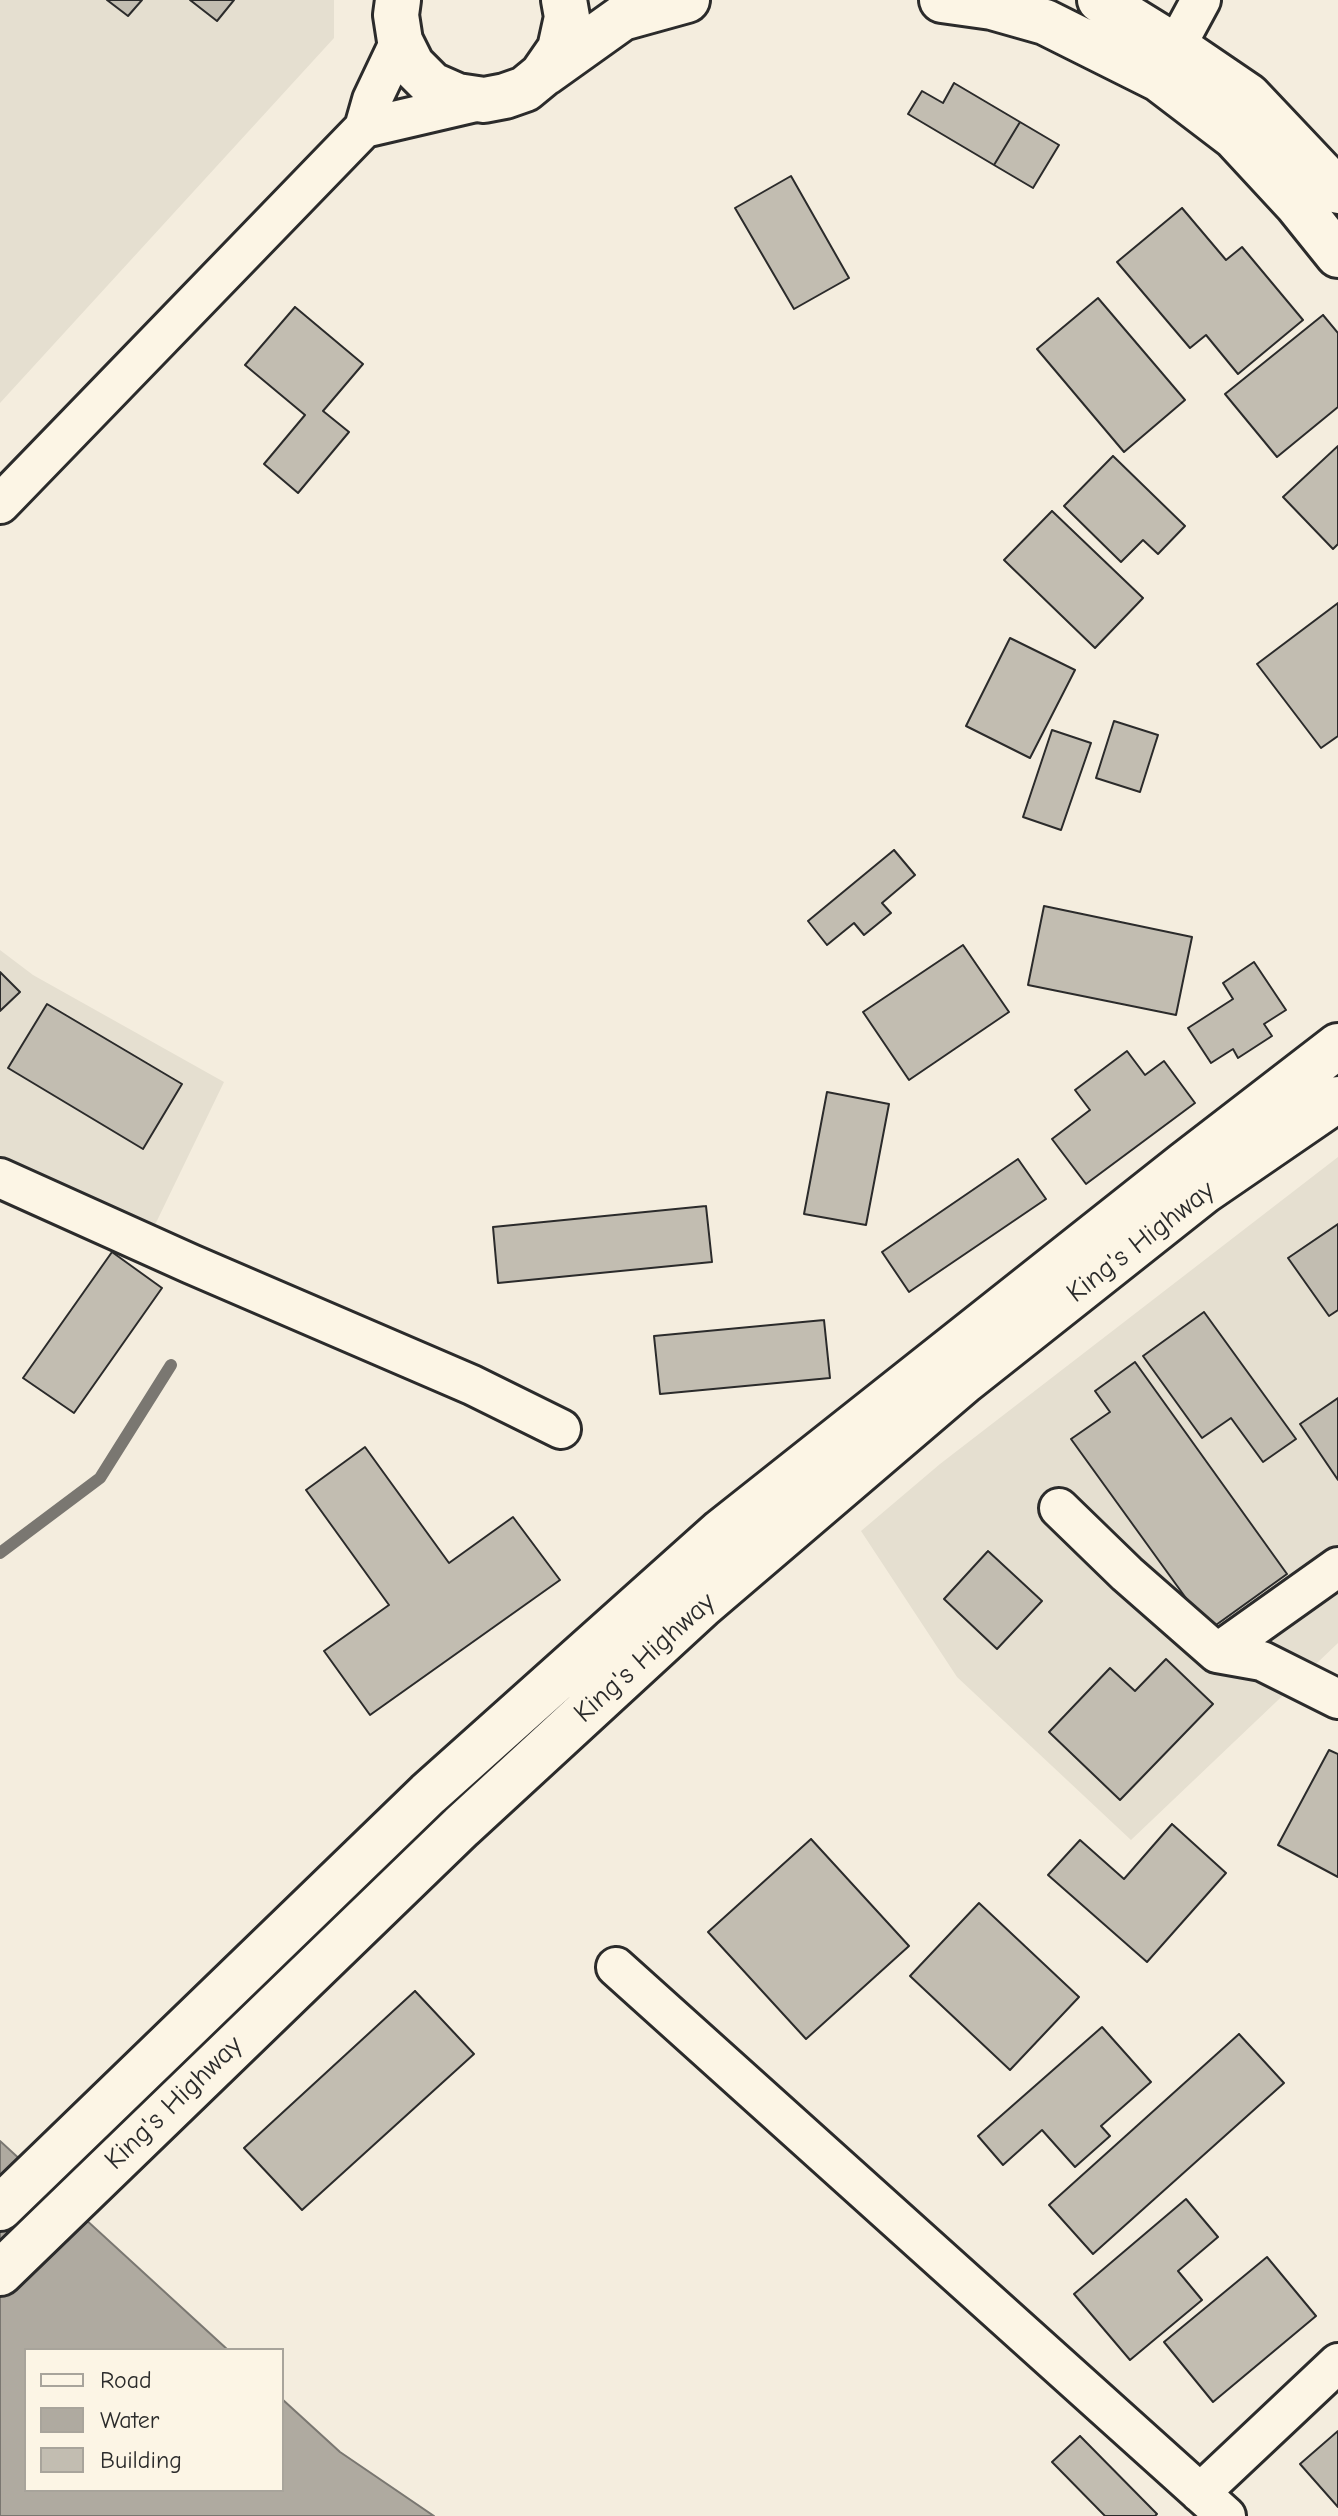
<!DOCTYPE html>
<html>
<head>
<meta charset="utf-8">
<style>
	body { margin:0 }
	#map { position:relative; width:1338px; height:2516px; overflow:hidden; background:#f4edde; font-family:"Comic Neue",sans-serif }
	canvas { display:block }
	.legend { position:absolute; left:24px; top:2348px; width:260px; height:144px; box-sizing:border-box; background:#fcf5e5; border:2px solid #a8a49b; margin:0; padding:10px 14px; list-style:none; font-size:24px; color:#2b2b2b }
	.legend li { display:flex; align-items:center; gap:16px; height:40px }
	.legend b { width:40px; border:2px solid #a8a49b }
</style>
</head>
<body>
<div id="map">
<canvas width="1338" height="2516"></canvas>
<ul class="legend">
<li><b style="height:10px;background:#fcf5e5"></b>Road</li>
<li><b style="height:22px;background:#afaaa0"></b>Water</li>
<li><b style="height:22px;background:#c2bdb1"></b>Building</li>
</ul>
</div>
<script>
const g = document.querySelector('canvas').getContext('2d');
g.lineJoin = 'round';
function paint(path, color) { g.fillStyle = color; g.fill(path, 'evenodd'); }
const poly = rows => new Path2D(rows.map(r => 'M' + r).join(''));
function trace(path, color, width, dash) { g.strokeStyle = color; g.lineWidth = width; g.lineCap = dash ? 'butt' : 'round'; g.setLineDash(dash || []); g.stroke(path); }
function write(font, color, halo, rows, align = 'center') {
  g.font = font + ' "Comic Neue",sans-serif'; g.lineWidth = 8; g.setLineDash([]); g.textBaseline = 'middle'; g.strokeStyle = halo; g.fillStyle = color; for (const [text, x, y, turn = 0] of rows) {
    g.save(); g.translate(x, y); g.rotate((+turn || 0) * Math.PI / 180); g.textAlign = isNaN(turn) ? turn : align; if (halo) g.strokeText(text, 0, 0); g.fillText(text, 0, 0); g.restore();
  }
}
paint(poly([
	[0,0,334,0,334,38,0,403],
	[0,950,33,975,224,1082,152,1231,0,1166],
	[1338,1157,1338,1643,1131,1840,957,1677,861,1531,940,1464]
]), '#e5dfd0');
const water = poly([
	[0,2141,228,2350,26,2350,26,2490,282,2490,282,2399,340,2452,434,2516,0,2516,0,2141]
]);
paint(water, '#afaaa0');
trace(water, '#7a7771', 2);
trace(poly([
	[0,1553,100,1478,171,1365]
]), '#7a7771', 12);
const building = poly([
	[107,0,142,0,128,16,107,0],
	[190,0,234,0,217,21,190,0],
	[954,83,1020,122,994,165,908,114,922,91,943,103,954,83],
	[1020,122,1059,145,1033,188,994,165,1020,122],
	[791,176,849,278,794,309,735,208,791,176],
	[1182,208,1226,260,1242,247,1303,320,1238,374,1206,335,1190,348,1117,262,1182,208],
	[1098,298,1185,400,1124,452,1037,349,1098,298],
	[295,307,363,364,323,411,349,432,298,493,264,464,305,415,245,365,295,307],
	[1323,315,1338,333,1338,407,1277,457,1225,394,1323,315],
	[1338,446,1338,544,1333,549,1283,497,1338,446],
	[1113,456,1185,526,1158,554,1143,540,1121,562,1064,506,1113,456],
	[1052,511,1143,598,1095,648,1004,560,1052,511],
	[1338,603,1338,736,1321,748,1257,664,1338,603],
	[1010,638,1075,670,1030,758,966,726,1010,638],
	[1114,721,1158,735,1140,792,1096,778,1114,721],
	[1052,730,1091,743,1061,830,1023,817,1052,730],
	[894,850,915,875,882,903,891,913,864,935,854,923,827,945,808,921,894,850],
	[1044,906,1192,937,1176,1015,1028,985,1044,906],
	[963,945,1009,1012,909,1080,863,1012,963,945],
	[1254,962,1286,1010,1264,1024,1272,1036,1238,1058,1233,1049,1211,1063,1188,1028,1233,999,1223,983,1254,962],
	[0,972,20,992,0,1011,0,972],
	[47,1004,182,1084,143,1149,8,1068,47,1004],
	[1127,1051,1145,1075,1164,1061,1195,1103,1086,1184,1052,1139,1090,1110,1075,1090,1127,1051],
	[827,1092,889,1104,866,1225,804,1214,827,1092],
	[1018,1159,1046,1199,909,1292,882,1252,1018,1159],
	[706,1206,712,1262,498,1283,493,1227,706,1206],
	[1338,1224,1338,1310,1329,1316,1288,1258,1338,1224],
	[112,1252,162,1288,74,1413,23,1378,112,1252],
	[1204,1312,1296,1439,1263,1462,1231,1418,1202,1438,1143,1356,1204,1312],
	[824,1320,830,1378,660,1394,654,1336,824,1320],
	[1135,1362,1287,1574,1209,1630,1071,1439,1110,1412,1095,1391,1135,1362],
	[1338,1398,1338,1480,1300,1424,1338,1398],
	[365,1447,449,1563,513,1517,560,1580,370,1715,324,1651,389,1605,306,1490,365,1447],
	[988,1551,1042,1601,997,1649,944,1599,988,1551],
	[1166,1659,1213,1704,1120,1800,1049,1732,1110,1668,1135,1691,1166,1659],
	[1329,1750,1338,1754,1338,1877,1278,1845,1329,1750],
	[1172,1824,1226,1873,1147,1962,1048,1875,1080,1840,1124,1879,1172,1824],
	[811,1839,909,1946,806,2039,708,1932,811,1839],
	[979,1903,1079,1997,1010,2070,910,1976,979,1903],
	[415,1991,474,2054,302,2210,244,2148,415,1991],
	[1102,2027,1151,2082,1101,2126,1110,2136,1075,2167,1042,2130,1003,2165,978,2136,1102,2027],
	[1239,2034,1284,2083,1093,2254,1049,2205,1239,2034],
	[1186,2199,1218,2237,1178,2271,1202,2300,1130,2360,1074,2294,1186,2199],
	[1267,2257,1316,2316,1213,2402,1164,2342,1267,2257],
	[1338,2431,1338,2507,1300,2464,1338,2431],
	[1080,2436,1157,2514,1155,2516,1105,2516,1052,2462,1080,2436]
]);
paint(building, '#c2bdb1');
trace(building, '#2b2b2b', 2);
const minor = poly([
	[1162,72,1201,0],
	[364,128,484,100],
	[0,504,364,128,372,100,400,41],
	[0,1178,191,1264,472,1385,561,1429],
	[1059,1508,1127,1574,1217,1653,1262,1661,1338,1699],
	[1217,1653,1338,1567],
	[616,1967,1226,2516],
	[1200,2493,1338,2363]
]);
const highway = poly([
	[398,0,396,15,400,41,412,65,432,85,457,96,484,100,505,96,525,89,542,75,560,49,567,17,564,0],
	[942,0,992,7,1045,22,1159,79,1235,137,1297,204,1338,255],
	[1100,0,1176,47,1248,96,1338,191],
	[545,73,622,18,687,0],
	[0,2208,428,1794,722,1531,1185,1164,1338,1046],
	[0,2273,461,1827,701,1606,963,1382,1204,1191,1338,1099]
]);
trace(minor, '#2b2b2b', 44);
trace(highway, '#2b2b2b', 50);
trace(minor, '#fcf5e5', 38);
trace(highway, '#fcf5e5', 44);
write('28px', '#2b2b2b', '#fcf5e5', [
	["King's Highway",1141,1242,-38],
	["King's Highway",645,1658,-42],
	["King's Highway",174,2103,-44]
]);
</script>
</body>
</html>
